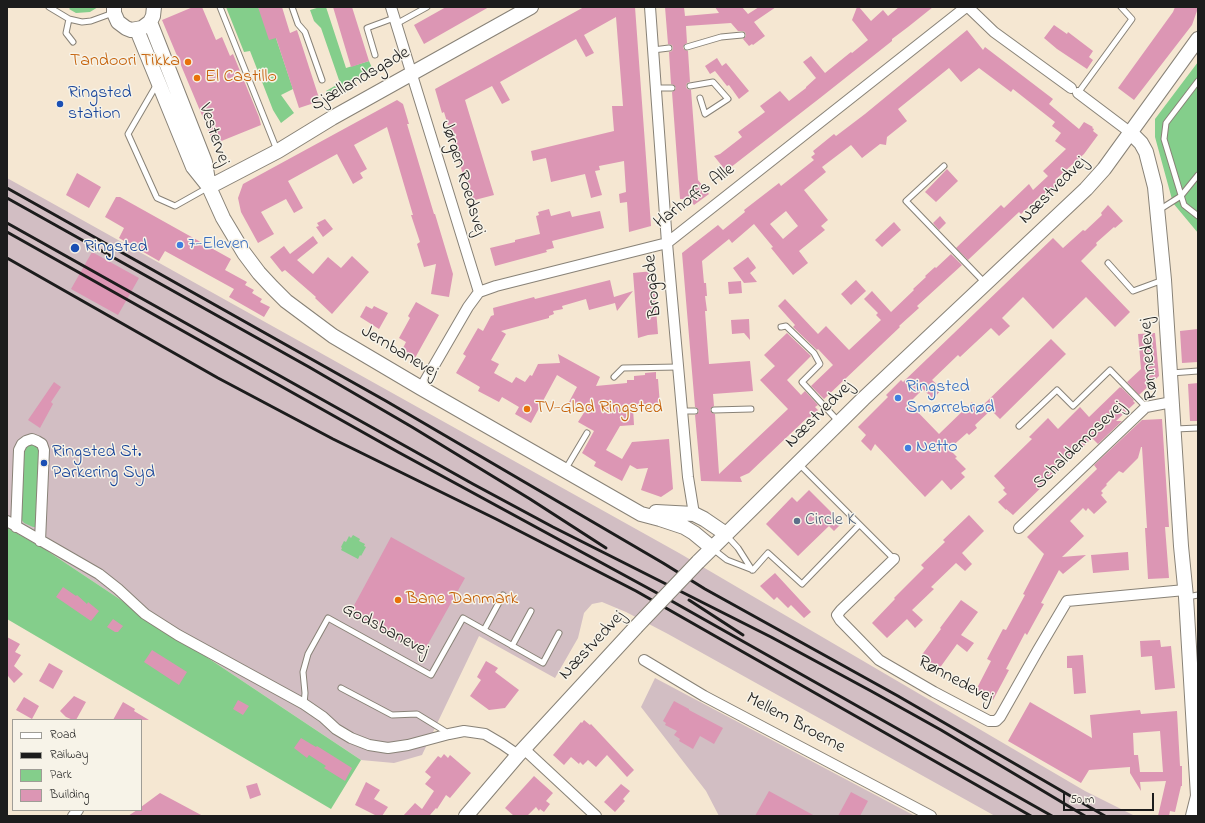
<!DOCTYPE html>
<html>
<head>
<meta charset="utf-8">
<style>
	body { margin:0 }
	#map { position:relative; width:1205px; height:823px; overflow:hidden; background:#f5e7d2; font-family:"Indie Flower",sans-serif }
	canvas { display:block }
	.frame { position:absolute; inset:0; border:8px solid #1c1c1c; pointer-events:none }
	.legend { position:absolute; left:12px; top:719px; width:130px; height:92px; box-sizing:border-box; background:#f7f3e8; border:1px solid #9f9d96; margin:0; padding:5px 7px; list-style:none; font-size:12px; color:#1c1c1c }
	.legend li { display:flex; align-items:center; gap:8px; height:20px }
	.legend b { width:20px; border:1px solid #9f9d96 }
	.scale { position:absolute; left:1063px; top:793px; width:91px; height:18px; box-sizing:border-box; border:2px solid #1c1c1c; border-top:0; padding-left:5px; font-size:12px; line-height:14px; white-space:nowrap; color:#1c1c1c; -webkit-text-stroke:3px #f7f3e8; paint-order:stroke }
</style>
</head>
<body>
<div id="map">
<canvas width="1205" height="823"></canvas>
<div class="frame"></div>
<ul class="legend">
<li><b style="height:5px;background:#fff"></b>Road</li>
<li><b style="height:5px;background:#1c1c1c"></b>Railway</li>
<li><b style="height:11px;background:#84ce8b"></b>Park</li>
<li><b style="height:11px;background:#dc96b4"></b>Building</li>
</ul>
<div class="scale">50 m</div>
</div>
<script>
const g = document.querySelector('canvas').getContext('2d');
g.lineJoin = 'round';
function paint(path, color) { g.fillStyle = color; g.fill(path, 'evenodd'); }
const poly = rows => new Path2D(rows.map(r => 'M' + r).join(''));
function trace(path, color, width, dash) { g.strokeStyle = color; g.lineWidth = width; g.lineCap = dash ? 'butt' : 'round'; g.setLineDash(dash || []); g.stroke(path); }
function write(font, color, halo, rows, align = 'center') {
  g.font = font + ' "Indie Flower",sans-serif'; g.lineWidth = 3; g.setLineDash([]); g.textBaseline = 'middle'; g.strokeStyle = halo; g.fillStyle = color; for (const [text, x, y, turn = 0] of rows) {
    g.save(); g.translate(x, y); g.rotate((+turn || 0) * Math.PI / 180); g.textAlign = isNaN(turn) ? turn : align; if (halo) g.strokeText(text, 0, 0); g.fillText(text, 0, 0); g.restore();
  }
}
paint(poly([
	[7,178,679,553,1085,791,1135,816,995,816,668,634,626,612,602,602,592,604,584,613,578,638,555,678,479,636,422,755,394,763,361,760,43,548,7,528],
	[655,678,915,816,719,816,706,791,641,707]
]), '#d2bec3');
paint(poly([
	[71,7,98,7,90,12,76,13,69,9],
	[226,7,258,7,276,38,293,89,281,95,294,113,281,123,273,110,250,51,244,52],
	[320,7,326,7,346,68,369,61,373,70,328,98,326,91,340,83,321,28,314,21,310,10],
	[1198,62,1198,233,1173,203,1155,137,1155,119],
	[30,444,38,446,40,450,36,524,35,527,33,527,24,523,21,519,24,453,27,446],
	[7,528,43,548,361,760,331,809,7,619],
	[353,535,360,539,359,541,365,544,364,546,366,547,361,556,360,555,358,559,341,550,342,548,341,547,344,541,346,542,349,536,351,538]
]), '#84ce8b');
paint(poly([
	[193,7,202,7,216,40,222,37,230,56,233,54,259,117,261,125,214,144,162,20],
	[258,7,282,7,290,33,297,30,320,101,299,108,276,38,269,40],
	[333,7,352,7,369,61,351,67],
	[446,7,489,7,424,44,414,25],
	[584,7,635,7,651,226,629,232,627,202,620,203,619,194,626,192,624,161,599,166,600,170,595,171,602,195,591,198,585,174,551,182,546,158,533,161,531,151,614,131,612,106,623,106,616,17,584,35,594,53,586,57,576,39,500,82,510,100,502,104,492,86,465,100,494,195,471,201,444,112,442,113,435,89],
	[665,7,684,7,685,16,719,13,715,7,742,7,748,14,759,7,776,7,754,22,765,36,753,45,752,44,749,46,743,39,746,36,745,32,742,31,738,31,731,23,686,26,687,43,684,45,683,48,685,50,688,51,690,82,687,83,686,86,687,89,691,90,698,180,709,194,694,205,689,199,680,199,672,92,675,90,676,88,674,85,671,84,669,52,672,51,673,48,672,45,668,44],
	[857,7,859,7,871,21,883,10,888,16,899,7,933,7,908,27,892,39,892,41,820,98,726,171,714,156,720,154,742,137,738,132,765,112,760,106,780,91,789,101,806,88,806,87,816,78,803,62,811,56,825,73,851,52,852,53,868,40,852,20],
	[1175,7,1198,8,1192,25,1134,100,1118,88,1173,12],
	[1054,25,1067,34,1068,32,1093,51,1089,57,1093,60,1087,69,1057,49,1044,38],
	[967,30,983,50,985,47,1053,99,1049,104,1079,129,1084,122,1093,127,1092,128,1094,129,1093,131,1098,135,1084,154,1055,180,1060,185,1047,197,1046,195,1043,199,1040,196,1021,214,1019,212,968,260,956,248,1001,205,1004,208,1029,184,1033,190,1048,176,1043,171,1066,149,1055,141,1061,133,1052,126,1055,122,1013,89,1011,92,979,68,961,82,949,68,898,109,907,121,887,137,886,145,880,144,862,158,851,145,822,167,826,172,804,190,828,220,821,226,825,230,799,251,808,263,793,275,771,248,773,247,754,224,732,243,729,239,702,261,704,283,706,283,707,296,705,296,707,311,705,311,709,364,750,361,753,391,713,394,714,406,711,408,710,410,712,413,715,414,719,474,788,409,760,380,775,366,764,355,787,333,811,356,787,380,801,395,805,391,818,405,815,407,818,410,809,418,808,417,749,473,740,477,742,482,701,481,695,415,698,413,699,411,697,408,695,407,682,253,718,225,723,230,745,212,744,210,779,183,781,186,814,160,811,157,815,154,813,151,834,134,836,136,865,114],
	[786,211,798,226,783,239,770,224],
	[717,58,722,66,726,63,749,91,739,99,729,85,727,86,715,71,710,74,705,66],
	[397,100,403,104,409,124,407,124,434,214,435,214,453,274,449,297,431,294,436,264,424,267,417,244,420,242,411,215,413,215,387,127,354,145,367,169,360,173,363,178,353,184,337,154,288,181,303,208,294,213,286,199,261,212,274,234,258,243,241,212,238,198,243,184],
	[947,169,958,181,936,202,925,192],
	[77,173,101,187,89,208,66,195],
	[116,197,120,197,231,259,225,270,247,282,245,285,254,290,252,293,262,299,260,302,270,307,264,317,229,297,234,289,165,251,159,261,119,238,124,228,105,217],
	[1108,205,1123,221,1115,228,1114,227,1096,243,1097,245,1081,261,1130,312,1115,327,1086,297,1053,329,1023,297,1002,318,1010,326,999,336,991,328,960,357,958,355,932,380,942,389,933,399,923,389,909,403,939,434,972,402,979,409,1051,339,1066,354,1000,419,991,410,975,425,977,428,969,435,967,433,949,449,957,457,955,458,966,469,961,473,965,477,951,490,942,480,925,497,875,444,871,451,861,441,866,435,858,427,888,397,886,395,901,380,903,382,1053,238,1063,248,1083,230,1085,231,1102,215,1101,213],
	[549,209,551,216,570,211,572,217,600,211,604,228,552,241,554,248,546,250,547,252,495,266,490,248,515,242,515,240,540,234,536,216,539,215,538,212],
	[940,216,946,223,939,230,933,223],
	[325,219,333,229,323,237,316,227,319,226,317,223],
	[894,222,901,230,882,247,875,240],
	[313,236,318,243,297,260,313,274,328,257,341,268,352,256,369,272,332,314,315,298,316,297,285,270,282,272,270,257,284,246,290,254],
	[92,252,139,278,118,315,71,289],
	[951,254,962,265,917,306,919,308,899,326,900,327,824,399,811,386,833,365,818,349,817,350,793,327,795,325,778,306,785,299,818,334,826,326,849,350,881,320,876,315,878,313,864,299,872,291,891,312,914,290,913,289,926,277,925,276,935,267,936,268],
	[748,257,755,266,756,268,750,273,757,282,744,283,733,268],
	[653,271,658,334,648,335,638,338,633,273],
	[610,280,614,297,633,291,617,311,615,303,589,310,586,299,562,306,563,309,553,311,554,314,549,316,549,318,501,331,506,334,491,360,499,364,494,373,512,383,516,377,525,382,530,375,532,376,538,364,560,363,558,354,600,377,596,386,627,383,627,380,634,380,634,376,645,375,645,373,656,372,656,379,658,379,660,405,633,408,634,425,620,426,606,450,622,459,632,442,669,439,673,489,661,497,641,490,648,468,637,469,630,465,622,481,594,466,596,462,582,453,594,431,578,422,585,411,569,402,577,387,557,375,531,423,515,414,519,407,502,397,499,402,478,391,480,387,456,373,466,356,463,354,478,328,483,331,491,316,494,315,493,308,534,297,535,299],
	[856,280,866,291,851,305,841,294],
	[741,281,742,293,729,294,728,282],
	[416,302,439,315,415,358,402,350,406,342,399,338,410,318,408,316],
	[366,306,372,309,374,306,388,313,379,329,360,317],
	[749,319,750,340,744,333,732,334,731,320],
	[1198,329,1198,362,1182,363,1180,331],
	[1155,333,1159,376,1139,395,1127,382,1141,369,1138,334],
	[54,382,61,387,51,402,53,404,40,428,28,420],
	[1198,383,1198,421,1190,421,1188,384],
	[1120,387,1121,388,1121,387,1134,400,1133,401,1135,403,1116,421,1122,421,1098,444,1092,438,1013,515,1006,509,1006,510,998,502,1007,494,1003,490,1005,488,994,476,1032,439,1029,437,1048,418,1058,429,1080,407,1089,417],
	[1162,419,1169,527,1165,527,1169,578,1148,579,1145,528,1147,528,1142,447,1141,447,1138,458,1123,473,1119,471,1106,484,1107,485,1101,491,1103,493,1101,495,1107,502,1094,514,1088,508,1086,511,1083,508,1070,521,1084,536,1062,557,1086,555,1063,574,1059,570,1041,603,1044,604,1027,635,1025,633,1006,669,1009,670,993,700,976,690,991,661,987,659,1003,629,1006,630,1025,595,1023,594,1044,554,1027,537,1097,469,1094,465,1142,420],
	[809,490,842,523,834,531,829,526,798,556,766,524,792,497,797,502],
	[969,515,984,531,962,553,972,564,965,571,956,563,931,587,934,589,912,610,923,620,915,628,907,619,887,638,872,623,895,599,894,598,924,568,921,565,945,542,943,540],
	[391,537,465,578,423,653,350,613],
	[1128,552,1129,570,1093,573,1091,555],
	[775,573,811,612,804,618,791,605,788,608,777,597,774,600,760,586],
	[63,587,76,596,77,595,87,604,88,602,99,611,91,621,56,597],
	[961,600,978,612,961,635,974,643,967,652,957,644,939,669,921,656,941,629,940,628],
	[113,619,123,626,118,632,115,632,107,627],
	[7,637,20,644,15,652,21,655,14,666,23,674,14,683,8,676,7,678],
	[1160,640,1161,647,1171,646,1175,688,1155,690,1152,656,1141,657,1140,641],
	[152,650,187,672,179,685,144,662],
	[1083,655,1086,693,1074,694,1072,668,1067,668,1067,656],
	[486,661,498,668,495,672,519,690,505,708,489,710,470,696,481,680,477,677],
	[49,663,63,671,53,689,39,681],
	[74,696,86,702,76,720,73,720,66,717,60,711],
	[24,697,39,706,32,719,16,710],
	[238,700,249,706,243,715,233,709],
	[674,701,689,709,689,710,723,728,714,744,700,736,693,749,679,741,680,739,674,735,677,731,665,725,666,723,663,721],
	[123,702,135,709,134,711,149,720,113,720],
	[1030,702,1092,738,1090,715,1140,710,1141,714,1177,711,1180,766,1182,766,1182,786,1181,786,1175,812,1170,811,1169,816,1158,816,1166,781,1140,782,1141,791,1130,773,1130,767,1089,770,1081,783,1008,741],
	[1160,731,1163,772,1140,772,1138,755,1134,755,1133,733],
	[584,720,590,725,591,724,634,770,627,777,607,755,596,767,588,760,583,765,580,762,579,764,571,757,564,765,553,755,581,722,582,723],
	[301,738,316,747,317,746,352,768,345,781,324,768,326,766,309,755,307,758,294,748],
	[444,754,448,758,450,755,471,773,450,798,446,795,437,809,436,808,430,815,430,816,403,816,415,803,422,809,434,791,425,784,431,777,425,772,438,756,441,758],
	[534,776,553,793,546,801,550,804,544,812,540,809,539,811,536,807,527,816,514,816,505,808],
	[366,782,380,790,374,799,388,807,382,816,377,816,355,805],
	[257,783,261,795,250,799,246,786],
	[621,784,630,791,623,799,625,801,615,812,604,802],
	[769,791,815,816,755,816],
	[851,792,868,801,860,816,838,816],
	[160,793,203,816,128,816,137,810,141,810,141,807]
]), '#dc96b4');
const lane = poly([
	[49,7,69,19,82,22,91,21,113,13],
	[220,7,277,150],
	[292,7,298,24,305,32,322,80],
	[69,19,66,33,73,42],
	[396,24,427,7],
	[687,47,721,37,742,35],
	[653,50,669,48],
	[375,55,367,28,394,18],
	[1198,81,1166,123,1164,139,1184,205,1198,216],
	[157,84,128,134,156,196,157,198,175,206,207,188],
	[690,86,713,82,728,99,705,114,700,98],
	[656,88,672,88],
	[1078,93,1132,19,1121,7],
	[944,166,906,201,985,283],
	[1159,210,1181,196,1198,175],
	[1108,263,1133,291,1163,280],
	[781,327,786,326,814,353,820,364,802,382,839,422],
	[1171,373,1198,371],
	[614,377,623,368,678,367],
	[714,410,751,409],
	[682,411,695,411],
	[1019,426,1057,390,1073,406,1110,370,1146,407],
	[1175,429,1198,428],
	[799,464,894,559],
	[565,470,587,433],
	[727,536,738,548,752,570],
	[713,549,727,560,753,570],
	[753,570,768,553,802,584,859,525],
	[1187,597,1198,595],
	[484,630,503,595],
	[512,646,531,611],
	[341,688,392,715,417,714,448,733],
	[304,704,305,693,303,672,308,654,328,618,431,675,463,618,543,663,559,633]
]);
const street = poly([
	[391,7,479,292],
	[650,7,667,243,688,477,694,514],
	[968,7,994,32,1071,88],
	[1078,93,1131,133],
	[421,388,468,307,479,292,496,286,667,243,966,7],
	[7,521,99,574,118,589,145,614,178,635,304,704,323,717,336,729,351,738,369,745,388,748,408,745,449,734,464,731,485,734,502,744,518,755],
	[16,527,19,450,22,444,26,441,32,439,37,441,42,444,44,450,40,541],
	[1019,528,1146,407,1172,402],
	[894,559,841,610,837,615,840,620,879,660,934,692,989,721,996,721,1000,717,1038,650,1067,601,1185,590],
	[644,660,704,696,931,816],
	[524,749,596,816],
	[73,816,78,810]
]);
const secondary = poly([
	[114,7,114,13,118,22,126,28,131,30,142,28,150,22,153,16,154,7],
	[150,22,205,162,209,187,223,218,244,253,259,273,272,287,286,301,333,336,421,388,641,514,660,519,684,527,694,533,711,547],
	[137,30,193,167,209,187],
	[1131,133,1141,143,1146,152,1155,187,1164,280,1181,546,1186,597,1198,796,1193,816],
	[209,187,278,151,332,118,531,7],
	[656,512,694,514,704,519,726,534],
	[698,562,863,399,1086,189,1104,169,1198,39],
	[466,816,518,755,636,627]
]);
trace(lane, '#888277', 7);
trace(street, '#888277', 12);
trace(secondary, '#888277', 16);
trace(lane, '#fff', 5);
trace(street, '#fff', 10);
trace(secondary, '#fff', 14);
trace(poly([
	[7,188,386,401,663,563,705,589,898,696,1105,816],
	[7,198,309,367,412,427,530,499,606,548],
	[7,223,473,484,553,527,771,637,871,691,941,730,1085,816],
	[7,232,398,452,668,599,1052,816],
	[7,258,218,378,333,439,496,519,636,591,1031,816],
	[689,600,743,635]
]), '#1c1c1c', 3);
const secondaryBridge = poly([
	[636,627,698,562]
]);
trace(secondaryBridge, '#888277', 16, []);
trace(secondaryBridge, '#fff', 14);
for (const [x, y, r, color] of [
	[188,62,4,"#e8710a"],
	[197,78,4,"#e8710a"],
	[60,104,4,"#1a4fb4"],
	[180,245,4,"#3f7fe0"],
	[75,248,5,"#1a4fb4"],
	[898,398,4,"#3f7fe0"],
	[527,409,4,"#e8710a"],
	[908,448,4,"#3f7fe0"],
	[44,463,4,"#1a4fb4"],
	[797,521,4,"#5c6f8a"],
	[398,600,4,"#e8710a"]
]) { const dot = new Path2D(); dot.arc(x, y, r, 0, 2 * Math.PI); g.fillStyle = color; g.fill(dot); trace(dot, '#f7f3e8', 1.5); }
write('18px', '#c56008', '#f7f3e8', [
	["Tandoori Tikka",180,62,"right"],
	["El Castillo",205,78],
	["TV-Glad Ringsted",535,409],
	["Bane Danmark",406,600]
], 'left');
write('18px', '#1c1c1c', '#f7f3e8', [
	["Sjællandsgade",361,80,-30],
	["Vestervej",213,135,71],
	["Jørgen Roedsvej",462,178,73],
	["Næstvedvej",1054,191,-45],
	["Harhoffs Alle",695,197,-37],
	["Brogade",654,286,-95],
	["Jernbanevej",399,353,31],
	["Rønnedevej",1150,359,-94],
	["Næstvedvej",820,415,-45],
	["Schaldemosevej",1080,446,-44],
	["Godsbanevej",385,631,28],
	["Næstvedvej",593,646,-47],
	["Rønnedevej",955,681,28],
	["Mellem Broerne",795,724,28]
]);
write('18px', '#164399', '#f7f3e8', [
	["Ringsted",68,94],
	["station",68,115],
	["Ringsted",84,248],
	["Ringsted St.",52,453],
	["Parkering Syd",52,474]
], 'left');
write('18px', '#366cbe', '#f7f3e8', [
	["7-Eleven",188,245],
	["Ringsted",906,388],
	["Smørrebrød",906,409],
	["Netto",916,448]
], 'left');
write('18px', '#4e5e75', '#f7f3e8', [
	["Circle K",805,521]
], 'left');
</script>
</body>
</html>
